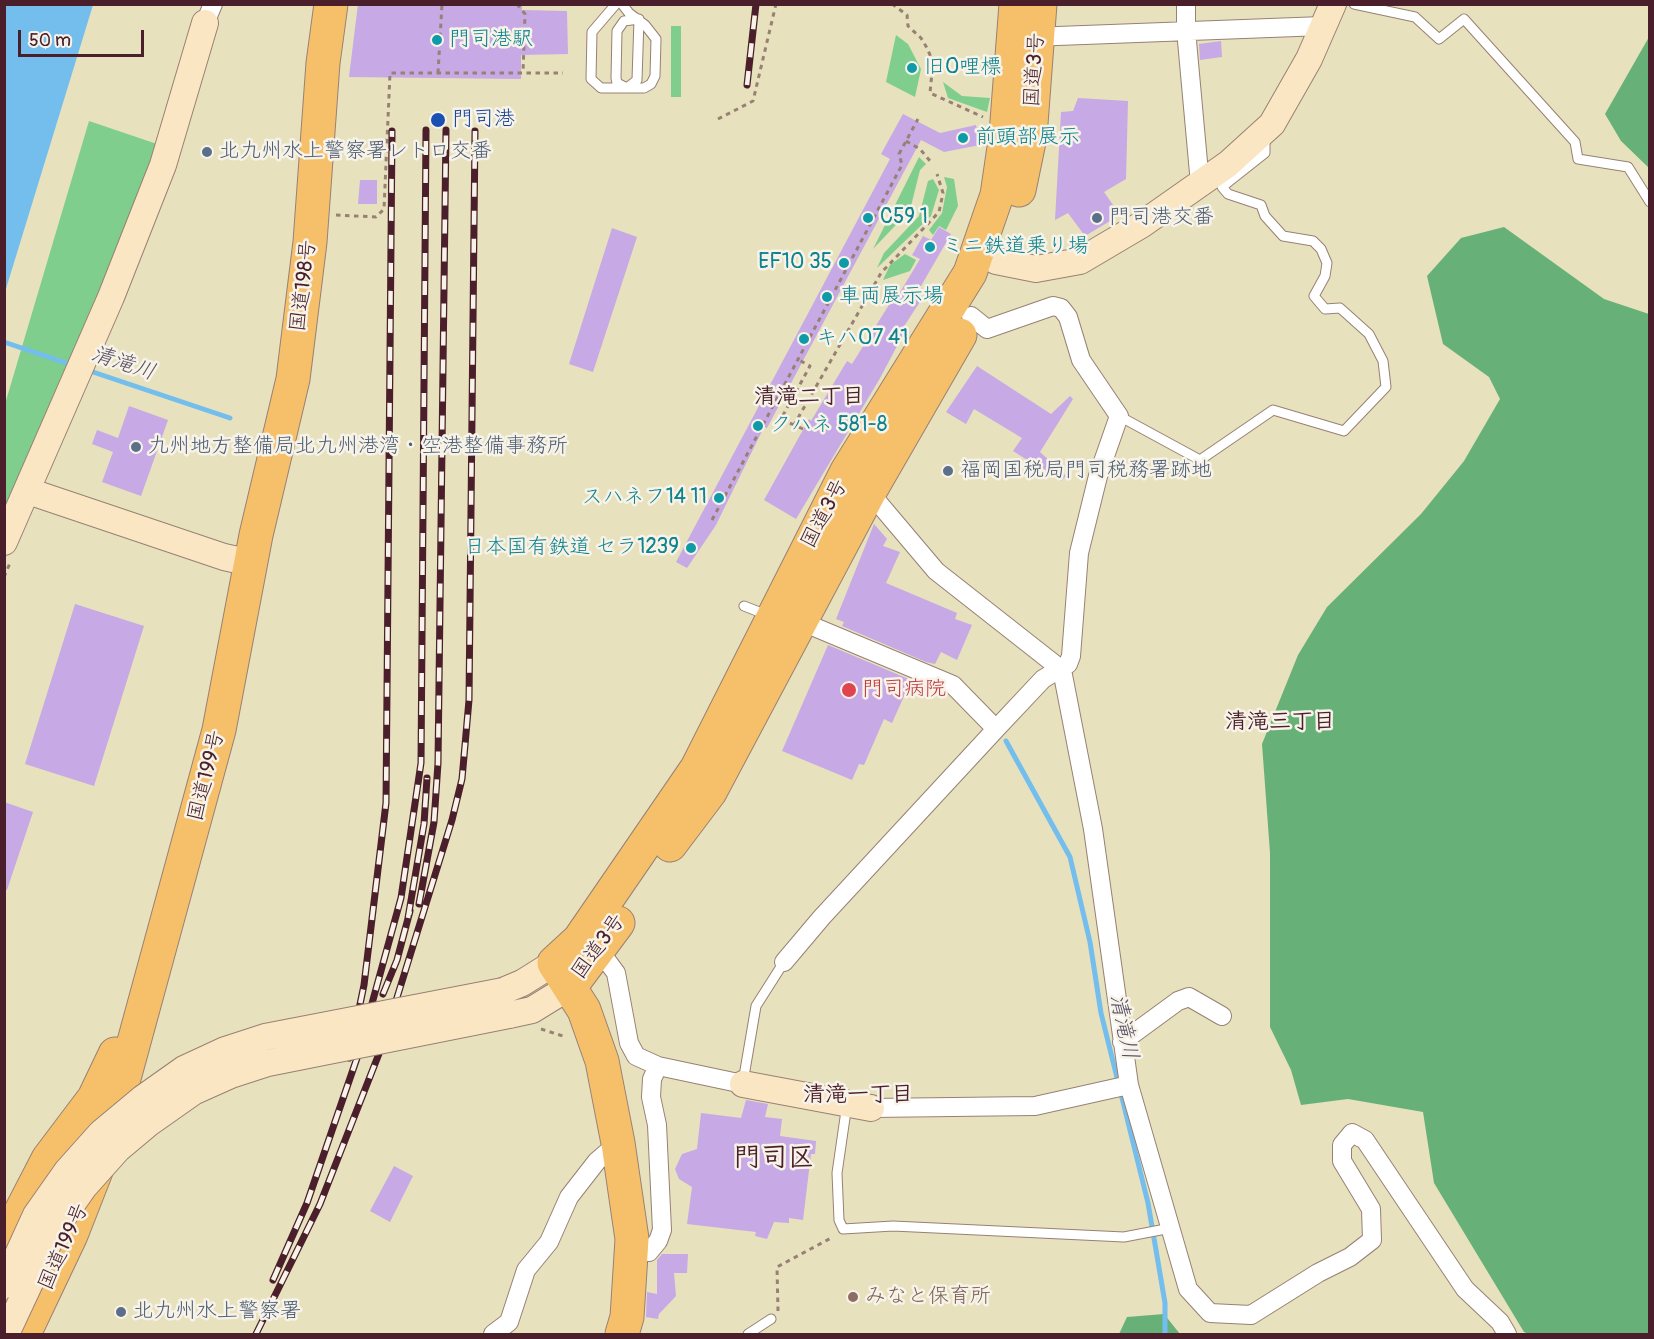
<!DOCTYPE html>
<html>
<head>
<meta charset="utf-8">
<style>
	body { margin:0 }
	#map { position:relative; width:1654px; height:1339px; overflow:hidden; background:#e7e1be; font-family:Pangolin,sans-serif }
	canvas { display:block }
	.frame { position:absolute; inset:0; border:6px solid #4a1f2b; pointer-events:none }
	.scale { position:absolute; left:18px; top:30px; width:126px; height:27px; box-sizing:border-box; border:3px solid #4a1f2b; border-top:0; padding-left:8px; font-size:18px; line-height:21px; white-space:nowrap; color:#4a1f2b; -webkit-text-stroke:4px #f7f3e8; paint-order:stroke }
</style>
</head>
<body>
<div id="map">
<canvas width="1654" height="1339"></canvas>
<div class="frame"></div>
<div class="scale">50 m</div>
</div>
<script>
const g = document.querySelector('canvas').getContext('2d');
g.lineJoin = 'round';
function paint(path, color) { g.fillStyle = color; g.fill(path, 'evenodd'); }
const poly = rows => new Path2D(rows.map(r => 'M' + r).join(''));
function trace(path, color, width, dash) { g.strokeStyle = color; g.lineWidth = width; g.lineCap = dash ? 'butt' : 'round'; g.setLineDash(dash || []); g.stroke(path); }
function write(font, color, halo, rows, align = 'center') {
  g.font = font + ' Pangolin,"Klee One",sans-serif'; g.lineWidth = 5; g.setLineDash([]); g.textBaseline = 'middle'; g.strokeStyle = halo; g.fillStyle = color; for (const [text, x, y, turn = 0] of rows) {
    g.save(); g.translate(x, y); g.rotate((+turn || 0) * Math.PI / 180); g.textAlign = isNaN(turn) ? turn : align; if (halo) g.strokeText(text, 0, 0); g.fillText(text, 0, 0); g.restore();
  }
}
paint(poly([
	[671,26,681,26,681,97,671,97],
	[896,35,908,44,921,69,915,97,886,82],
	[943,82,962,96,990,98,987,112,948,98],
	[89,121,157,144,121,255,5,511,5,404],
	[919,157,926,164,920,170,910,210,873,249],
	[944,177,954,179,958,206,946,230,939,226,933,235,929,230,942,213,947,187],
	[933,179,939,190,931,216,877,268,884,253,919,216,928,181],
	[905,254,916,260,910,271,883,280,890,265]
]), '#7fce8d');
paint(poly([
	[1649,37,1650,168,1649,168,1621,141,1605,114],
	[1504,227,1604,299,1649,314,1649,1334,1529,1334,1524,1332,1434,1183,1423,1112,1348,1099,1301,1105,1291,1070,1270,1027,1270,853,1262,744,1298,655,1327,607,1421,514,1464,461,1500,399,1489,377,1443,344,1427,276,1461,238],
	[1164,1314,1180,1334,1119,1334,1127,1317]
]), '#67b178');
paint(poly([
	[5,4,93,5,5,292,4,5]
]), '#73beec');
trace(poly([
	[4,342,75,366],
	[87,370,230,418],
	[1006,741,1070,857,1090,942,1101,1013,1148,1203,1165,1303,1165,1334]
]), '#73beec', 5);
paint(poly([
	[358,4,522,4,522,10,567,11,568,54,521,55,521,79,349,77],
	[1221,41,1222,57,1200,60,1199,44],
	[1078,98,1128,101,1126,179,1104,192,1120,215,1085,236,1068,213,1055,220,1061,112,1073,111],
	[903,114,940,133,976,125,980,145,944,152,921,140,767,428,764,427,716,525,687,568,676,562,890,159,881,154],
	[360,180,377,180,377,204,358,204],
	[939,227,951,234,917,293,923,297,901,331,904,333,879,380,796,519,764,500,809,419,811,421,847,361,852,364,897,292,899,294,920,259,912,255,923,236,931,240],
	[612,228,637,237,593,372,569,364],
	[977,366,1051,414,1070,396,1073,399,1040,452,1066,476,1061,481,1013,451,1022,438,974,409,966,424,946,412],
	[129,406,168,420,141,496,102,482,113,452,92,444,97,430,118,438],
	[874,524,887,539,883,546,900,552,886,583,957,613,955,619,972,625,957,660,941,652,935,664,926,662,842,626,844,622,836,619],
	[75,604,144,626,94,786,25,764],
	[828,645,918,683,913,696,905,694,892,723,884,719,864,765,859,764,852,780,782,751],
	[4,802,33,812,7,890,4,890],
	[746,1100,768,1104,765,1117,782,1119,780,1136,816,1141,815,1154,811,1154,803,1220,789,1218,789,1223,774,1222,767,1239,755,1236,756,1232,687,1224,692,1187,679,1179,675,1169,682,1154,697,1149,701,1113,741,1118],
	[394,1166,413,1176,390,1222,370,1211],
	[662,1254,688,1254,687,1273,674,1273,676,1296,659,1314,658,1319,646,1317,647,1292,657,1294,657,1260]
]), '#c6a9e5');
const lane = poly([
	[616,4,592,32,591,79,601,88,644,88,651,84,655,76,656,39,645,25,629,13,622,4],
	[1354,4,1415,17,1439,39,1464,19,1575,142,1578,159,1628,167,1650,202],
	[639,19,637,80,627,88,617,83,616,78,617,31,624,21,639,19],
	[1119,416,1200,460,1273,410,1344,431,1386,387,1383,361,1369,334,1340,308,1325,309,1314,296,1325,276,1327,263,1321,249,1313,241,1283,236,1265,216,1261,205,1228,194,1222,187,1265,153,1265,137],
	[744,606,767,615],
	[743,1082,756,1006,784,962],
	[847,1104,837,1173,839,1220,843,1229,893,1226,1124,1237,1171,1228],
	[748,1334,771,1319]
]);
const street = poly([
	[1186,4,1186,30,1200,184],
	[205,23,213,4],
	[1031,37,1323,26],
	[865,487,936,571,1062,670,1093,829,1129,1085,1188,1289,1210,1313,1251,1315,1318,1273,1350,1257,1372,1240,1371,1209,1342,1161,1342,1145,1352,1133,1365,1140,1465,1289,1500,1322,1507,1334],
	[800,621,953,685,996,729],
	[599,950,616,973,629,1043,636,1056,658,1066,743,1084],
	[784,962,822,917,996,729,1043,679,1068,664,1071,656,1079,553,1098,476,1119,416,1081,360,1068,317,1061,308,1053,306,987,329,971,316],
	[1122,1042,1178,1001,1189,997,1222,1016],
	[871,1108,1035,1106,1129,1085],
	[631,1250,649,1252,658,1241,662,1230,657,1125,651,1097,652,1079,658,1066],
	[493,1334,509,1322,526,1270,549,1242,569,1197,597,1161,618,1143]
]);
const secondary = poly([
	[996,261,1036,269,1080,261,1141,225,1228,164,1272,124,1309,59,1333,4],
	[28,491,224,557,251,563],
	[4,542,111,297,163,165,205,23],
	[503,991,522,983,554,963],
	[509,1015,532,1010,571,986],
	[743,1084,871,1108]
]);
const highway = poly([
	[1019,190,1030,137,1040,4],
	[670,845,710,792,870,491,960,335],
	[571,986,618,923],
	[4,1244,48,1159,94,1098,115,1054],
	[24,1334,71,1235,105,1148,219,730,256,535,293,379,310,242,323,63,331,4],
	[622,1334,627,1317,632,1239,618,1143,602,1061,584,1010,554,963,579,940,697,768,847,471,970,273,997,195,1006,134,1016,4]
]);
trace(lane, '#988074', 11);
trace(street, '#988074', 20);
trace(secondary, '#988074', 28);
trace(highway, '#988074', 35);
trace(poly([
	[517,4,525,14,523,73],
	[892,4,907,15,908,26,921,38,927,48,933,62,930,93,983,117],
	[438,73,442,4],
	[718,119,753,101,776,4],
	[906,141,920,149,930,161],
	[336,215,376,217,384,209,390,73,563,73],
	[794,425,781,419,810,366,799,360],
	[803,429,794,425,881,273,939,212,943,193,937,174],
	[712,520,902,165,899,154,918,119],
	[4,577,10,563],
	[541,1029,566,1037],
	[778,1311,777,1267,833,1237]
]), '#988074', 3, [4.5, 4.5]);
trace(lane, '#fff', 9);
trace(street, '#fff', 18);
trace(secondary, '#fbe6c4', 26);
trace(highway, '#f6c06b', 33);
const rail = poly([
	[747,85,756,4],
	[419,904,434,822,438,763,446,130],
	[408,918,424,824,427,778],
	[383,994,397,960,410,911],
	[349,1058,364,985,386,803,392,131],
	[273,1280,307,1203,357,1058,401,898,421,763,426,130],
	[256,1334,320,1204,382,1046,452,820,462,779,469,700,475,131]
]);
trace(rail, '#4a1f2b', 7);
trace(rail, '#f7f3e8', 4.5, [14]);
const secondaryBridge = poly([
	[4,1285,36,1215,67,1171,101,1133,143,1098,184,1069,225,1050,265,1037,503,991],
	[6,1334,56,1227,84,1187,118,1149,149,1123,193,1092,231,1075,268,1063,509,1015]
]);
trace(secondaryBridge, '#988074', 28, []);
trace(secondaryBridge, '#fbe6c4', 26);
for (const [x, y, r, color] of [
	[437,40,6,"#0f9aa8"],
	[912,68,6,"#0f9aa8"],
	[438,120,8,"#1a4fb4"],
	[963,138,6,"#0f9aa8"],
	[207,152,6,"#5c6f8a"],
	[868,218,6,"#0f9aa8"],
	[1097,218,6,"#5c6f8a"],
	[930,247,6,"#0f9aa8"],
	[844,263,6,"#0f9aa8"],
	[827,297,6,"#0f9aa8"],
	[804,339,6,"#0f9aa8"],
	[758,426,6,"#0f9aa8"],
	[136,447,6,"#5c6f8a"],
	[948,471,6,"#5c6f8a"],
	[719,498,6,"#0f9aa8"],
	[691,548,6,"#0f9aa8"],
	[849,690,8,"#e0444e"],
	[853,1297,6,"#8d6e63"],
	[121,1312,6,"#5c6f8a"]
]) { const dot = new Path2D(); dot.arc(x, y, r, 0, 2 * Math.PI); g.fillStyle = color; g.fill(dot); trace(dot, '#f7f3e8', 2); }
write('21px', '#0d838f', '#f7f3e8', [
	["門司港駅",449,40],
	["旧0哩標",924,68],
	["前頭部展示",975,138],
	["C59 1",880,218],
	["ミニ鉄道乗り場",942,247],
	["EF10 35",832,263,"right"],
	["車両展示場",839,297],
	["キハ07 41",816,339],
	["クハネ 581-8",770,426],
	["スハネフ14 11",707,498,"right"],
	["日本国有鉄道 セラ1239",679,548,"right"]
], 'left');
write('21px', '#4a1f2b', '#f7f3e8', [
	["国道3号",1035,70,-86],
	["国道198号",304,286,-83],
	["国道3号",825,514,-62],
	["国道199号",207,776,-76],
	["国道3号",599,947,-54],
	["国道199号",64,1247,-66]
]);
write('21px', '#164399', '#f7f3e8', [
	["門司港",452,120]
], 'left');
write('21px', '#4e5e75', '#f7f3e8', [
	["北九州水上警察署レトロ交番",219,152],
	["門司港交番",1109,218],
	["九州地方整備局北九州港湾・空港整備事務所",148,447],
	["福岡国税局門司税務署跡地",960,471],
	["北九州水上警察署",133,1312]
], 'left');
write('21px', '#be3a42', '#f7f3e8', [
	["門司病院",862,690]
], 'left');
write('21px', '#785e54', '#f7f3e8', [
	["みなと保育所",865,1297]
], 'left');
write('italic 22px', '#564f65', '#f7f3e8', [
	["清滝川",123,364,18],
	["清滝川",1123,1027,78]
]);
write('bold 22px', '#4a1f2b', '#f7f3e8', [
	["清滝二丁目",809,397],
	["清滝三丁目",1280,722],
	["清滝一丁目",858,1095]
]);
write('bold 27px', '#4a1f2b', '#f7f3e8', [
	["門司区",774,1159]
]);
</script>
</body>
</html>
